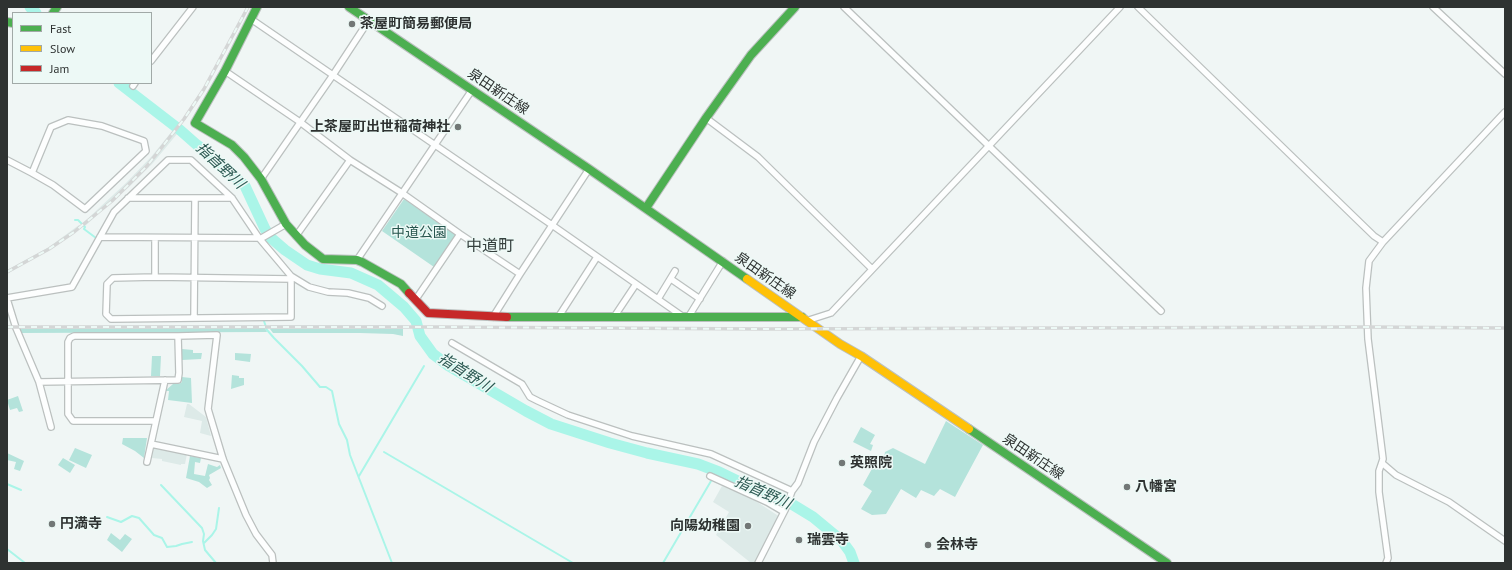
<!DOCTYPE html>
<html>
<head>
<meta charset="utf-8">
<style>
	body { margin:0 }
	#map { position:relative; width:1512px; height:570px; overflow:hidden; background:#f0f6f5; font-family:"PT Sans",sans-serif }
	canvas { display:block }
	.frame { position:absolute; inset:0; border:8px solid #2e3231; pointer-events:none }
	.legend { position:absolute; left:12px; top:12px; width:140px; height:72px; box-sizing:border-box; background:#edf9f6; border:1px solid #a1a9a7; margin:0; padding:5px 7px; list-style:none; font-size:12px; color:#2e3231 }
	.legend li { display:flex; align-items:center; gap:8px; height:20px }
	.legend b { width:20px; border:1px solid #a1a9a7 }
</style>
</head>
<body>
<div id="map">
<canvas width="1512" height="570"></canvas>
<div class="frame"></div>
<ul class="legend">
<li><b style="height:5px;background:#4caf50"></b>Fast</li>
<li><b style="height:5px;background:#ffc107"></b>Slow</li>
<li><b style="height:5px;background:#c62828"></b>Jam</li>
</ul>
</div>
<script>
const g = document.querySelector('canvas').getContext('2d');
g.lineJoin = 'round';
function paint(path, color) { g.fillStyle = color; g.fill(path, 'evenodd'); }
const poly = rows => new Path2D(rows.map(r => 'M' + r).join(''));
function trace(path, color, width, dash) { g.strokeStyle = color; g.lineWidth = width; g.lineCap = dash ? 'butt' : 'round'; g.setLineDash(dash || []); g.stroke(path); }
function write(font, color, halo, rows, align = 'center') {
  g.font = font + ' "PT Sans","Noto Sans JP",sans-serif'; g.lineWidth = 3; g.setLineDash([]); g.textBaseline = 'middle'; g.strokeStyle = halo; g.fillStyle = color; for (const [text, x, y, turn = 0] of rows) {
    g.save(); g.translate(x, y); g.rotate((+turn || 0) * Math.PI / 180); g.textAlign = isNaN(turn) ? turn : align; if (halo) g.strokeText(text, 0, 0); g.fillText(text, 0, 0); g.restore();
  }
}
paint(poly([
	[173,130,177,134,153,163,129,187,85,226,83,223,126,183,151,157],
	[79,225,81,228,49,250,7,274,7,270,49,247],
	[262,325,262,329,20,329,19,326],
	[270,325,403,325,403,329,270,329],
	[187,404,189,404,206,417,211,436,200,433,202,421,184,417],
	[154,448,187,454,185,464,181,464,181,465,162,461,162,459,152,458],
	[722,486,751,498,780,517,758,556,756,563,751,563,716,535,729,512,713,502]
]), '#ddeae8');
paint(poly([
	[404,199,456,235,434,267,382,231],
	[265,328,267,332,21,333,20,329],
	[270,329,403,329,403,336,393,334,360,333,273,333],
	[182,349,193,350,193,353,202,353,201,359,182,360],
	[235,353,251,354,250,362,235,360],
	[152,356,161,356,160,376,151,376],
	[232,375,239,376,239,378,244,378,244,385,231,389],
	[182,377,191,378,192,403,168,400,169,391,165,391,173,384,179,384,182,382],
	[18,396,23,411,19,412,17,408,10,410,7,400],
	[946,421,983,445,955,497,940,489,934,496,921,490,916,498,901,489,886,514,872,515,861,509,872,491,863,485,874,465,882,469,885,452,893,448,925,464],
	[861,427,875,435,870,444,873,445,871,451,853,442],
	[123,438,147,438,144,458,135,451,122,444],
	[75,448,92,455,86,468,69,460],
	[7,453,24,461,20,471,14,469,16,462,7,460],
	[190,456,201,458,200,463,195,462,194,474,205,476,208,464,217,467,220,465,221,468,209,475,210,478,209,480,212,485,207,488,199,482,186,478],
	[63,458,75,465,70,473,58,465],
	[111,533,120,540,125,534,132,539,122,552,107,540]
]), '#b4e3db');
trace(poly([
	[75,220,78,220,85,227,84,229,96,238],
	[264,321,267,330,274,338,302,366,320,387,326,387,332,391,339,424,347,440,350,455,392,563],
	[384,452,573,563],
	[359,476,424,366],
	[7,484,21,490],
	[161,485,202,528,204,534,203,541,205,550,216,563],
	[107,517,121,522,132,516,139,518,154,535,162,538,167,547,176,546,182,544,192,542],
	[204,543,212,535,216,529,219,508],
	[7,549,25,563],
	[663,563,711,481]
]), '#aaf5e8', 2);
trace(poly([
	[30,7,36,13],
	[119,83,180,130,197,145,212,156,245,186,265,229,271,238,285,250,307,265,320,269,351,273,378,285,404,307,416,321,420,336,433,354,449,366,526,411,551,424,610,443,647,453,698,464,719,472,775,499,790,503,813,517,842,541,850,552,854,563]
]), '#aaf5e8', 11);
const street = poly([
	[844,7,1161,311],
	[1138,7,1374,236,1383,242],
	[1433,7,1505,74],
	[251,19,552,225,682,316],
	[151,61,193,7],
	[225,71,300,122,350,160,402,193,460,234,520,274],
	[133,86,135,83],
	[706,118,758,157,872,269],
	[7,160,32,173,53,185,85,209,146,151,144,141,102,126,68,120,51,127,32,173],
	[261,179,333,75,369,20],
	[128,198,232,198],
	[296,236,350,160],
	[100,237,259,238],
	[155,238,155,277,291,279],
	[260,239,286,224],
	[357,260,472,90],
	[155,277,113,278,107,284,106,314,111,319,291,317,291,276],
	[671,279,700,299],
	[7,298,72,287,114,212,168,160,191,160,232,198,259,238,291,276,309,287,328,292,348,293,369,298,382,306],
	[7,299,16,328,39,382,51,427],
	[416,299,460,234],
	[658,299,675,271],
	[559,316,597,257],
	[689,316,723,261],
	[493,317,520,274,589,169],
	[614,317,636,284],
	[194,318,195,198],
	[806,321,831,313,1120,7],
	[452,343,522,384,530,397,538,401,568,415,632,436,711,454,792,491],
	[39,382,178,380,179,373,178,336],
	[155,421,73,421,68,414,68,342,70,338,74,336,178,336,217,335,208,409,223,459,246,515,256,534,272,555,273,563],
	[151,444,223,459],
	[147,462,165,380],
	[1382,463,1396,475,1449,502,1505,541],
	[710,476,767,502,784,512],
	[758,563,785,510,792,491,798,483,814,442,837,398,861,356],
	[1386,563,1388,558,1379,492,1379,471,1383,459,1368,339,1366,288,1369,261,1383,242,1505,112]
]);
const fast = poly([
	[257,7,225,71,195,123,232,145,244,157,261,179,286,224,305,245,323,259,357,260,362,262,401,284,409,293],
	[349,7,589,169,747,279],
	[53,13,57,7],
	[7,22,13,23],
	[646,208,706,118,751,55,795,7],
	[507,317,802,317],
	[969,429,1167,563]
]);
const slow = poly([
	[747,279,840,344,861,356,969,429]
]);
const jam = poly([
	[409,293,428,313,507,317]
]);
trace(street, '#bbc0bf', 8);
trace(fast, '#bbc0bf', 10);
trace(slow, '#bbc0bf', 10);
trace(jam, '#bbc0bf', 10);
trace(street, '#fdfefe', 5.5);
trace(fast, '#4caf50', 8);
trace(slow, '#ffc107', 8);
trace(jam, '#c62828', 8);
const rail = poly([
	[7,272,49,249,74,232,112,201,147,166,184,119,204,89,248,7],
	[7,327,437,327,762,329,1368,327,1505,328]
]);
trace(rail, '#d4d6d6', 3.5);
trace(rail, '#edf9f6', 2, [6]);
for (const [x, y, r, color] of [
	[352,24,4,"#727776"],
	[458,127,4,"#727776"],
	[842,463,4,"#727776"],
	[1127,487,4,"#727776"],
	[52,524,4,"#727776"],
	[748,526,4,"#727776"],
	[799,540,4,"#727776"],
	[928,545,4,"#727776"]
]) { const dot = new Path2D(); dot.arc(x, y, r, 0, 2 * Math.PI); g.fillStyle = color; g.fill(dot); trace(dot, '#edf9f6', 1.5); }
write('bold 14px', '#2e3231', '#edf9f6', [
	["茶屋町簡易郵便局",360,24],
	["上茶屋町出世稲荷神社",450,127,"right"],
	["英照院",850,463],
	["八幡宮",1135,487],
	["円満寺",60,524],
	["向陽幼稚園",740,526,"right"],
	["瑞雲寺",807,540],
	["会林寺",936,545]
], 'left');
write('14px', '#2e3231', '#edf9f6', [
	["泉田新庄線",498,92,34],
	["泉田新庄線",765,276,35],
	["泉田新庄線",1033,457,34]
]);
write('14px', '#27564e', '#edf9f6', [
	["中道公園",419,233]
]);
write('italic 15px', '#2b5952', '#edf9f6', [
	["指首野川",220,166,43],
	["指首野川",465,373,32],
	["指首野川",763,493,24]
]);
write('16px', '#36403e', '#edf9f6', [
	["中道町",490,246]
]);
</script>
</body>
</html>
